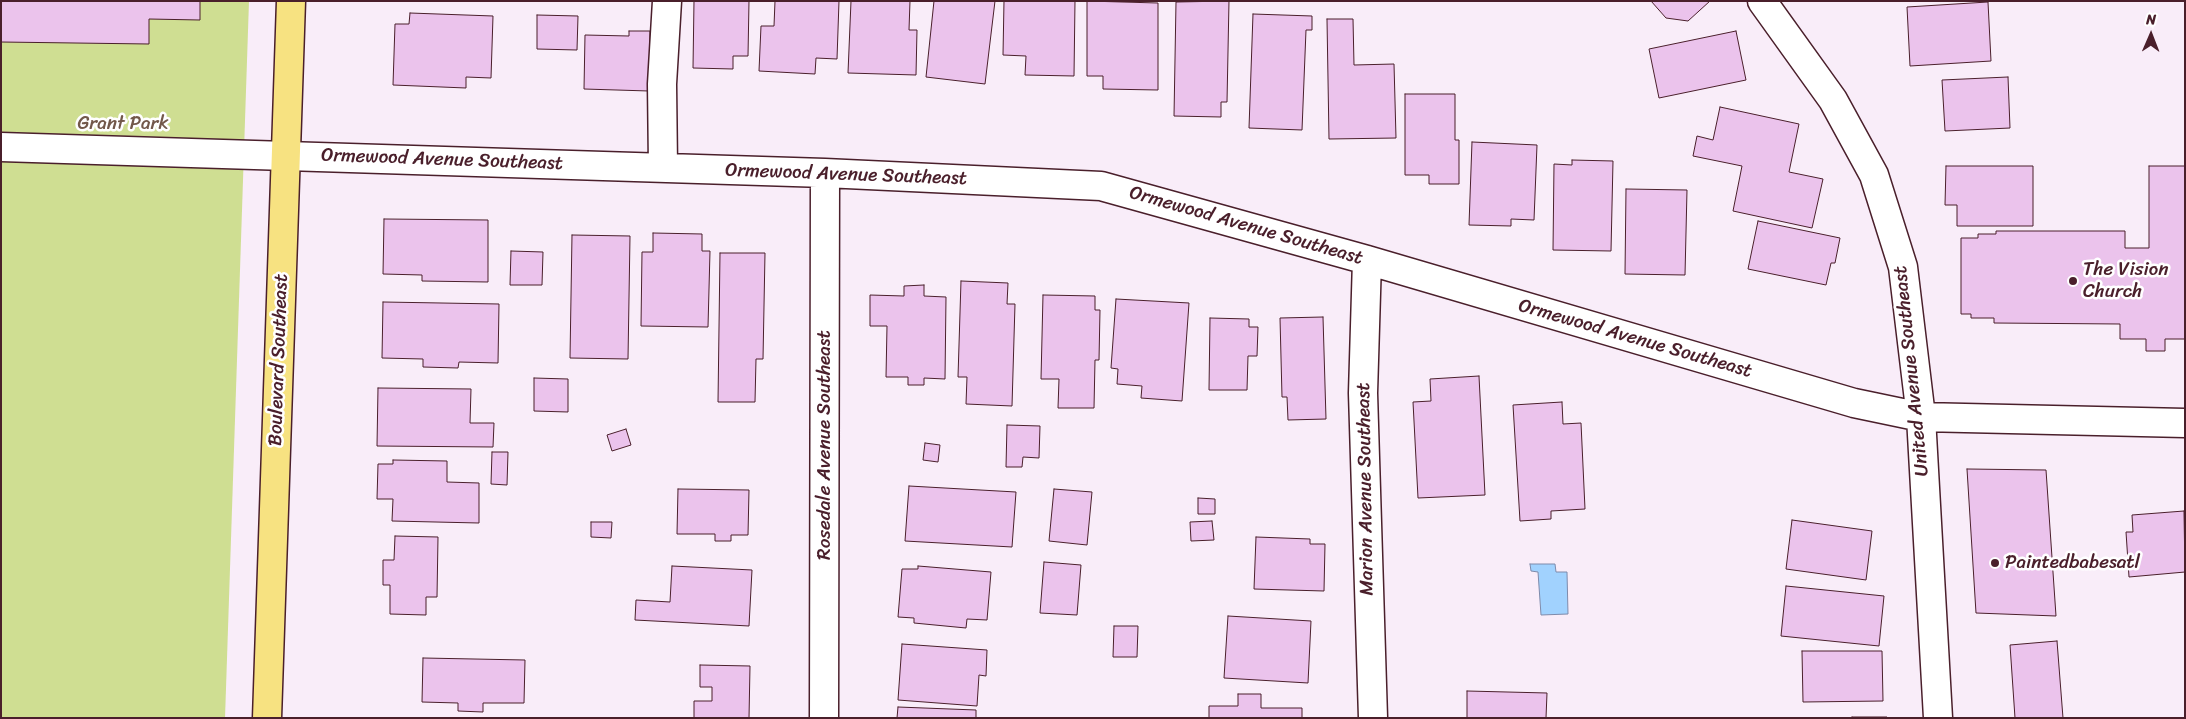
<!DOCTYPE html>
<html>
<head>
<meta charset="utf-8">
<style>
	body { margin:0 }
	#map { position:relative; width:2186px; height:719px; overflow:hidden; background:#f9edf9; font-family:Sriracha,sans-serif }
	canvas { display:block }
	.frame { position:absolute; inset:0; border:2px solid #4a1f2b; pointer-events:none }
	.north { position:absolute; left:2126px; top:10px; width:50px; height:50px; -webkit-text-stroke:4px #fff; paint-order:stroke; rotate:1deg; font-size:14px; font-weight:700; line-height:20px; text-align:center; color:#4a1f2b }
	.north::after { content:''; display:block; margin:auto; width:18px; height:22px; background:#4a1f2b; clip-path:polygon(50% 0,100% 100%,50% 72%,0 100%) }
</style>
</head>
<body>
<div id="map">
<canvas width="2186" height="719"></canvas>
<div class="frame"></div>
<div class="north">N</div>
</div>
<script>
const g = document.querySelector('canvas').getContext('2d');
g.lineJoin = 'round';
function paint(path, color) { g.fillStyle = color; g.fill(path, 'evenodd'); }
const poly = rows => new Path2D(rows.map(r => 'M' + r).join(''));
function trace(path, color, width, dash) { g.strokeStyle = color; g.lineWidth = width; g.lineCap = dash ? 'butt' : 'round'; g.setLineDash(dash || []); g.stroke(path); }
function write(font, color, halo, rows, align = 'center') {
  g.font = font + ' Sriracha,sans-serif'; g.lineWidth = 5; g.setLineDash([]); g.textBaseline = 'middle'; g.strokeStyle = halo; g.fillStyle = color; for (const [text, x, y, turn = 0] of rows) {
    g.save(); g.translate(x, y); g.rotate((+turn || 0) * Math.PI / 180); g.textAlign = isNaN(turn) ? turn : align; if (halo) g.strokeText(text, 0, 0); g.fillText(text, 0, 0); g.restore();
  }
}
paint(poly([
	[1,1,249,1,225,718,1,718]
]), '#cfde92');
const water = poly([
	[1530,564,1555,564,1556,572,1567,572,1568,614,1541,615,1538,572,1531,571,1530,564]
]);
paint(water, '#a1d2fe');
trace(water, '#7e8aaa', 1);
const building = poly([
	[1,1,200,1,200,20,149,19,149,44,1,42,1,1],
	[694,1,749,1,748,56,733,56,733,69,693,68,694,1],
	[775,1,839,1,837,59,816,58,815,74,759,71,761,26,774,26,775,1],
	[851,1,910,1,909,30,917,30,916,75,848,73,851,1],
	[934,1,995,1,985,84,926,77,934,1],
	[1004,1,1075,1,1074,76,1025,75,1026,56,1003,55,1004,1],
	[1087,1,1158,3,1158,90,1103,89,1103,76,1087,76,1087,1],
	[1229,1,1227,102,1221,102,1221,117,1174,116,1176,2,1229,1],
	[1651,1,1710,1,1688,21,1666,18,1651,1],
	[1988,2,1991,61,1910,66,1907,7,1988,2],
	[410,13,493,16,491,78,466,77,466,88,393,85,395,24,409,24,410,13],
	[1253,14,1312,16,1312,30,1306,30,1302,130,1249,128,1253,14],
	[537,15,578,16,577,50,537,49,537,15],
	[1327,19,1353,19,1354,65,1394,64,1396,138,1329,139,1327,19],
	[629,31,650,31,649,91,584,89,585,35,629,36,629,31],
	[1736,31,1746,80,1659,98,1649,49,1736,31],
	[2008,77,2010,128,1945,131,1942,80,2008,77],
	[1405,94,1455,94,1455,140,1459,140,1459,184,1429,184,1429,175,1405,175,1405,94],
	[1720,107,1799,124,1789,172,1823,179,1812,228,1733,211,1742,166,1693,156,1697,136,1713,140,1720,107],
	[1472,142,1537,145,1534,220,1511,219,1511,226,1469,225,1472,142],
	[1572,160,1613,161,1611,251,1553,250,1554,164,1572,165,1572,160],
	[1946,166,2033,166,2033,226,1957,226,1957,205,1945,205,1946,166],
	[2149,166,2185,166,2185,339,2165,339,2165,351,2146,351,2146,339,2120,339,2120,324,1994,323,1994,318,1971,318,1971,314,1961,314,1961,238,1978,238,1978,234,1996,234,1996,231,2125,231,2125,248,2149,248,2149,166],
	[1626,189,1687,190,1685,275,1625,274,1626,189],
	[384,219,488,220,488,282,422,281,422,275,383,274,384,219],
	[1758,221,1840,238,1835,263,1831,263,1826,285,1748,269,1758,221],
	[653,233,702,234,702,251,710,251,708,327,641,326,642,252,653,252,653,233],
	[572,235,630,236,628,359,570,358,572,235],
	[511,251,543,252,542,285,510,285,511,251],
	[720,253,765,253,763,359,756,359,755,402,718,402,720,253],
	[961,281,1008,283,1007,304,1015,304,1012,406,966,404,967,377,958,377,961,281],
	[924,285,924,296,946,297,945,379,924,378,924,385,908,385,908,377,886,377,887,326,870,326,870,295,904,296,904,286,924,285],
	[1043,295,1095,296,1095,310,1100,310,1099,360,1095,360,1094,408,1058,408,1059,379,1041,379,1043,295],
	[1116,299,1189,303,1182,401,1141,398,1142,386,1117,384,1118,369,1111,368,1116,299],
	[383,302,499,304,498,363,459,362,458,368,423,367,423,359,382,358,383,302],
	[1323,317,1326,419,1288,420,1287,397,1282,397,1280,318,1323,317],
	[1210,318,1249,319,1249,327,1258,327,1257,356,1248,356,1247,390,1209,390,1210,318],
	[1479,376,1485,495,1418,498,1413,402,1431,401,1430,379,1479,376],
	[534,378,568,379,568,412,534,411,534,378],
	[378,388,471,389,470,423,494,423,493,447,377,446,378,388],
	[1562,402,1563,424,1581,423,1585,509,1551,511,1551,519,1520,521,1513,405,1562,402],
	[1007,425,1040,426,1039,458,1023,457,1022,467,1006,467,1007,425],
	[626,429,631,445,612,451,607,435,626,429],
	[925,443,940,445,938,462,923,460,925,443],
	[492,452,508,452,507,485,491,484,492,452],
	[393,460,447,461,447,482,479,483,479,523,392,521,393,499,377,499,378,464,393,464,393,460],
	[1967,469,2046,470,2056,616,1976,613,1967,469],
	[909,486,1016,492,1012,547,905,541,909,486],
	[678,489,749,490,748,535,731,535,731,541,715,541,715,534,677,534,678,489],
	[1054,489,1092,492,1087,545,1049,541,1054,489],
	[1198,498,1215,499,1215,514,1198,514,1198,498],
	[2184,511,2185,572,2129,577,2126,532,2133,532,2132,515,2184,511],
	[1792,520,1872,531,1866,580,1786,569,1792,520],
	[1212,521,1214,540,1191,541,1190,522,1212,521],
	[591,522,612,522,611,538,591,537,591,522],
	[395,536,438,537,437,597,426,597,426,615,390,614,390,585,383,585,383,560,394,560,395,536],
	[1256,537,1310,539,1310,544,1325,544,1324,591,1254,589,1256,537],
	[1044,562,1081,565,1077,615,1040,613,1044,562],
	[672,566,752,570,749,626,635,620,636,600,670,602,672,566],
	[918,566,991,572,987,620,967,619,966,628,914,623,914,618,898,617,902,569,918,569,918,566],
	[1786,586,1884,596,1879,646,1781,636,1786,586],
	[1228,616,1311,621,1308,683,1224,678,1228,616],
	[1114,626,1138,626,1137,657,1113,657,1114,626],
	[2057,641,2063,718,2015,718,2010,645,2057,641],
	[902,644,987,650,986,676,979,675,977,706,898,700,902,644],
	[1802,651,1882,651,1883,701,1803,702,1802,651],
	[423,658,525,660,524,703,483,703,483,712,458,711,458,703,422,702,423,658],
	[700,665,750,666,749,718,694,718,694,701,712,701,712,687,700,687,700,665],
	[1467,691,1547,693,1546,718,1467,718,1467,691],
	[1238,694,1261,694,1261,708,1302,708,1302,718,1209,718,1209,706,1238,706,1238,694],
	[898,707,976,710,976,718,897,718,898,707],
	[1852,717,1887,717,1887,718,1852,718,1852,717]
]);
paint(building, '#ebc3ec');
trace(building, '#4a1f2b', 1);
const minor = poly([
	[1762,1,1833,100,1874,175,1903,267,1921,417,1938,718],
	[1,147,825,173,1101,186,1367,260,1854,403,1921,417,2185,423],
	[663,167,662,84,667,1],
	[1367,260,1363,393,1373,718],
	[824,718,825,173]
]);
const major = poly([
	[267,718,291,1]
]);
trace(minor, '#4a1f2b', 31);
trace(major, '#4a1f2b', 31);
trace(minor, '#fff', 28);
trace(major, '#f7e281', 28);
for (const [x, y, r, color] of [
	[2073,281,5,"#4a1f2b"],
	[1995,563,5,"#4a1f2b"]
]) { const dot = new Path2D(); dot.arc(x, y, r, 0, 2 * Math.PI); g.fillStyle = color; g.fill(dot); trace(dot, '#fff', 2); }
write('19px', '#72584a', '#fff', [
	["Grant Park",123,124]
]);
write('19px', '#4a1f2b', '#fff', [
	["Ormewood Avenue Southeast",442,160,2],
	["Ormewood Avenue Southeast",846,175,2],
	["Ormewood Avenue Southeast",1246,226,16],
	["Ormewood Avenue Southeast",1635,339,16],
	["Boulevard Southeast",279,360,-88],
	["United Avenue Southeast",1912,371,-96],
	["Rosedale Avenue Southeast",825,445,-90],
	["Marion Avenue Southeast",1366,489,-91]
]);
write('19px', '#4a1f2b', '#fff', [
	["The Vision",2083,270],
	["Church",2083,292],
	["Paintedbabesatl",2005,563]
], 'left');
</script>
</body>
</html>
